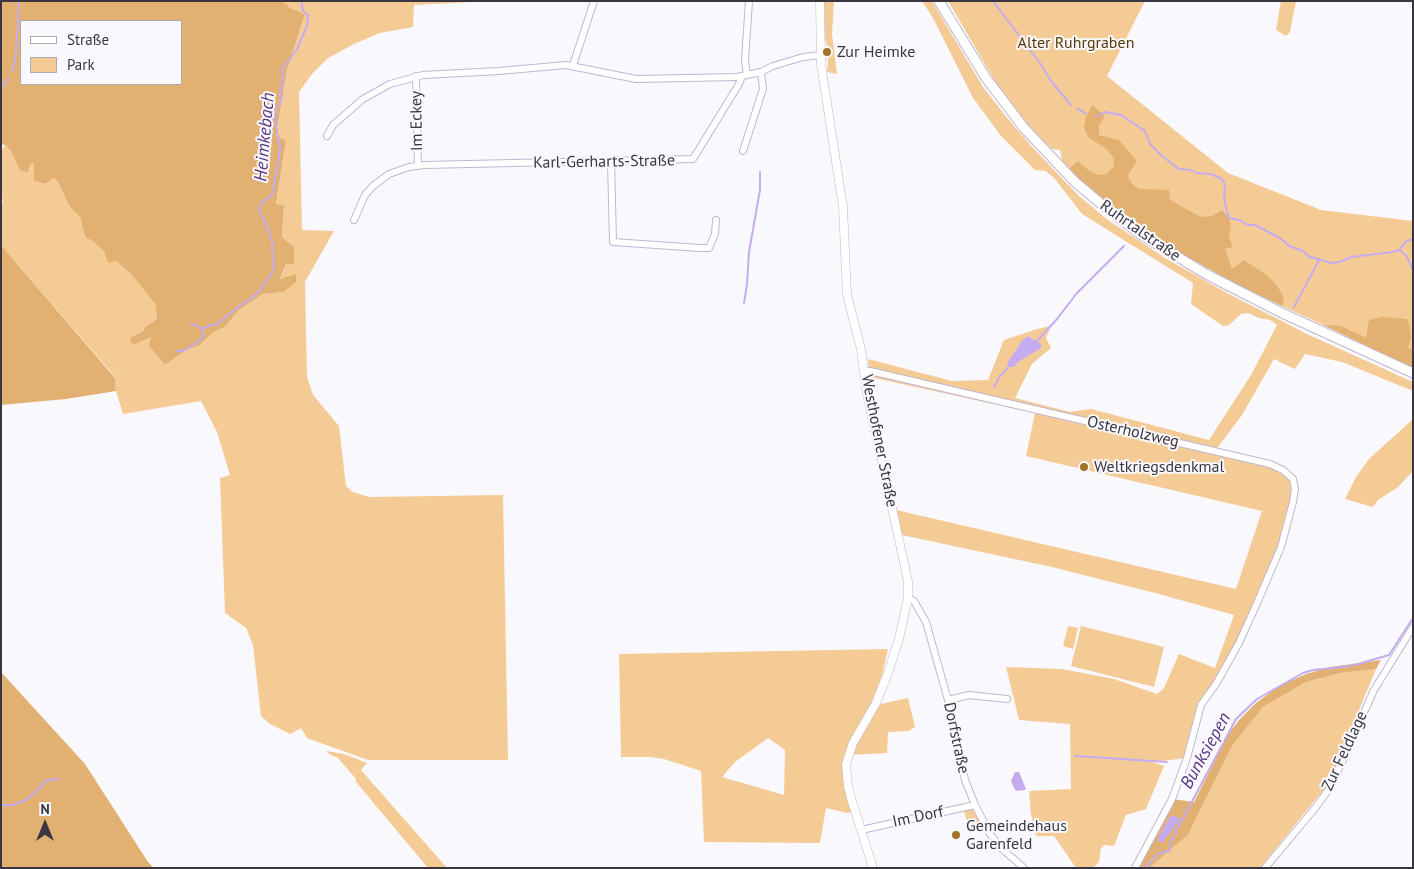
<!DOCTYPE html>
<html>
<head>
<meta charset="utf-8">
<style>
	body { margin:0 }
	#map { position:relative; width:1414px; height:869px; overflow:hidden; background:#f9f8fd; font-family:"PT Sans",sans-serif }
	canvas { display:block }
	.frame { position:absolute; inset:0; border:2px solid #3a3641; pointer-events:none }
	.legend { position:absolute; left:20px; top:20px; width:162px; height:65px; box-sizing:border-box; background:#f9f8fd; border:1px solid #adaab2; margin:0; padding:6px 9px; list-style:none; font-size:15px; color:#3a3641 }
	.legend li { display:flex; align-items:center; gap:10px; height:25px }
	.legend b { width:25px; border:1px solid #adaab2 }
	.north { position:absolute; left:20px; top:799px; width:50px; height:50px; -webkit-text-stroke:4px #f9f8fd; paint-order:stroke; rotate:0deg; font-size:14px; font-weight:700; line-height:20px; text-align:center; color:#3a3641 }
	.north::after { content:''; display:block; margin:auto; width:18px; height:22px; background:#3a3641; clip-path:polygon(50% 0,100% 100%,50% 72%,0 100%) }
</style>
</head>
<body>
<div id="map">
<canvas width="1414" height="869"></canvas>
<div class="frame"></div>
<ul class="legend">
<li><b style="height:6px;background:#fff"></b>Straße</li>
<li><b style="height:14px;background:#f5cb95"></b>Park</li>
</ul>
<div class="north">N</div>
</div>
<script>
const g = document.querySelector('canvas').getContext('2d');
g.lineJoin = 'round';
function paint(path, color) { g.fillStyle = color; g.fill(path, 'evenodd'); }
const poly = rows => new Path2D(rows.map(r => 'M' + r).join(''));
function trace(path, color, width, dash) { g.strokeStyle = color; g.lineWidth = width; g.lineCap = dash ? 'butt' : 'round'; g.setLineDash(dash || []); g.stroke(path); }
function write(font, color, halo, rows, align = 'center') {
  g.font = font + ' "PT Sans",sans-serif'; g.lineWidth = 4; g.setLineDash([]); g.textBaseline = 'middle'; g.strokeStyle = halo; g.fillStyle = color; for (const [text, x, y, turn = 0] of rows) {
    g.save(); g.translate(x, y); g.rotate((+turn || 0) * Math.PI / 180); g.textAlign = isNaN(turn) ? turn : align; if (halo) g.strokeText(text, 0, 0); g.fillText(text, 0, 0); g.restore();
  }
}
paint(poly([
	[276,1,492,1,414,5,413,27,380,33,354,44,328,58,312,74,299,92,302,230,334,231,305,282,307,377,313,395,339,426,346,486,353,492,369,497,503,495,508,760,368,760,307,738,301,728,290,734,270,724,261,716,253,645,246,628,225,613,220,478,230,475,217,432,201,401,123,414,116,391,115,377,1,245,1,205,2,205,3,200,1,195,1,152,5,145,11,151,20,171,30,169,31,164,34,163,34,181,45,184,54,178,58,182,69,206,80,217,85,237,94,242,132,275,155,304,157,319,143,329,142,332,131,337,146,339,151,337,165,365,188,349,199,346,212,333,225,327,238,311,263,294,283,292,280,280,286,264,294,263,294,247,282,237,284,205,276,204,286,140,276,136,287,70,305,14,290,8,286,3],
	[824,1,834,1,832,34,837,74,827,72,828,62,827,46,823,32],
	[922,1,932,1,983,87,1008,119,1033,148,1078,195,1108,220,1165,258,1229,294,1307,334,1413,382,1413,391,1342,362,1305,354,1295,369,1274,359,1242,415,1215,451,1270,464,1293,479,1289,520,1239,643,1201,705,1187,758,1153,762,1164,766,1146,809,1126,815,1114,846,1104,845,1101,848,1099,862,1093,868,1076,868,1054,836,1036,836,1031,814,1029,791,1071,789,1070,724,1019,720,1006,667,1062,669,1114,679,1157,694,1164,688,1179,654,1215,668,1234,615,1159,594,1052,567,897,534,892,509,1236,589,1262,511,1026,456,1035,413,870,377,868,359,952,381,988,380,1004,340,1037,329,1051,326,1046,338,1051,348,1032,364,1015,398,1070,412,1091,409,1209,440,1251,375,1277,325,1270,320,1259,318,1248,313,1241,314,1229,325,1223,326,1191,304,1193,283,1082,214,1055,179,1046,171,1035,170,1001,136,973,98,934,20],
	[948,1,1145,1,1107,76,1228,173,1321,210,1413,221,1413,365,1330,326,1323,325,1282,306,1282,304,1161,239,1105,201,1062,161,1060,150,1052,149,1030,128,1003,95],
	[1281,1,1296,1,1290,32,1286,36,1276,30],
	[1413,419,1413,471,1398,487,1378,500,1373,507,1345,499,1356,477,1369,459],
	[1068,626,1078,628,1073,649,1063,646],
	[1081,626,1164,647,1154,687,1071,666],
	[888,649,882,675,872,701,881,704,908,698,915,727,909,731,888,732,887,753,848,755,846,764,855,812,847,813,826,808,820,843,704,842,701,771,664,759,650,757,621,757,619,654],
	[768,738,785,750,784,795,722,777,735,762],
	[1376,669,1329,783,1260,868,1149,868,1188,835,1232,746,1263,707,1306,682,1341,673],
	[327,751,344,754,367,763,361,770,447,868,428,868,356,782,356,779,338,758,329,754],
	[969,809,975,811,983,830,970,833,964,811]
]), '#f5cb95');
paint(poly([
	[1,1,276,1,286,3,290,8,305,14,287,70,276,136,286,140,276,204,284,205,282,237,294,247,294,264,286,264,280,279,296,274,296,282,283,292,263,294,238,311,225,327,212,333,199,346,188,349,165,365,149,346,151,337,133,345,130,341,131,337,142,332,145,327,157,319,155,304,132,275,116,261,108,263,104,251,94,242,85,237,80,217,69,206,58,182,54,178,45,184,34,181,34,163,31,164,28,172,20,171,11,151,5,145,1,144],
	[21,21,181,21,181,84,21,84],
	[1092,105,1104,115,1103,120,1099,125,1099,135,1119,140,1137,161,1128,175,1131,183,1139,189,1169,190,1170,200,1201,217,1212,216,1222,210,1229,218,1231,226,1229,237,1233,247,1225,249,1232,269,1244,260,1268,276,1278,287,1284,298,1282,306,1242,287,1160,242,1121,215,1089,188,1069,169,1078,161,1087,169,1098,175,1107,174,1114,166,1114,159,1111,154,1105,148,1088,137,1084,127,1086,117],
	[1,245,115,378,116,391,66,399,1,405],
	[1382,317,1407,319,1410,327,1411,337,1408,348,1413,350,1413,368,1323,325,1341,326,1366,338,1369,320],
	[1381,660,1376,669,1341,673,1306,682,1263,707,1232,746,1188,835,1149,868,1135,868,1172,799,1194,802,1228,734,1240,719,1256,703,1279,686,1306,674,1330,667],
	[1,672,85,764,148,862,154,868,1,868]
]), '#e2b171');
paint(poly([
	[1028,336,1041,344,1041,348,1018,362,1014,367,1010,367,1007,363,1022,341],
	[1015,772,1019,772,1026,789,1025,790,1016,791,1014,788,1011,781],
	[1171,815,1181,819,1162,843,1157,840]
]), '#c5acf0');
trace(poly([
	[993,1,1040,63,1051,81,1071,105],
	[12,71,16,54,19,1],
	[1,88,9,78],
	[1077,108,1086,114],
	[1098,116,1105,112,1121,115,1145,131,1150,144,1162,156,1179,169,1191,170,1196,173,1211,174,1222,179,1225,185,1224,194,1226,209,1229,218,1239,220,1248,225,1255,225,1267,231,1268,232,1280,238,1289,246,1303,251,1309,257,1315,258,1331,263,1340,262,1351,257,1393,252,1399,250,1407,241,1413,239],
	[1399,250,1406,255,1413,270],
	[744,303,747,284,749,252,760,190,760,172],
	[1294,307,1319,260],
	[191,325,196,325,202,329],
	[202,329,210,325,216,325,239,306,252,298,261,289,272,273,274,264,272,247,273,243,259,209,261,203,272,195,276,176,280,150,275,118,276,110,282,98,280,95,283,81,282,69,297,49,307,26,308,15,303,11,301,1],
	[1036,342,1057,319,1077,293,1124,246],
	[176,351,183,351,196,343,204,335,202,329],
	[994,387,1000,376,1010,365],
	[1075,756,1167,762],
	[1,805,13,805,28,799,47,780,59,779],
	[1145,868,1159,853,1169,851,1171,841,1236,719,1257,699,1303,673,1313,670,1351,666,1389,655,1413,618]
]), '#c5acf0', 2);
const minor = poly([
	[573,65,594,1],
	[747,75,745,60,749,1],
	[416,76,418,166],
	[327,136,333,125,363,99,390,84,423,75,499,71,566,65,636,79,737,77,761,72,773,66,803,57,821,55],
	[743,151,763,89,761,72],
	[611,161,613,242,700,248,709,248,715,234,716,220],
	[354,220,365,195,373,186,389,174,409,167,424,165,693,159,739,84,742,76],
	[864,371,870,371,1270,464,1283,470,1293,479,1295,489,1293,502,1281,547,1258,601,1239,643,1216,684,1201,705,1187,758,1172,799,1135,868],
	[908,598,914,601,926,622,948,700,965,780,975,805,990,834,1001,848,1024,868],
	[948,700,969,695,1007,699],
	[861,830,975,805],
	[1265,868,1316,807,1331,786,1374,690,1413,627]
]);
const tertiary = poly([
	[820,1,821,64,843,207,847,295,861,349,867,394,908,581,908,598,899,639,888,673,876,703,853,743,846,764,848,786,851,798,873,868]
]);
const secondary = poly([
	[939,1,986,78,1024,128,1075,182,1106,208,1140,234,1206,274,1282,313,1413,373]
]);
trace(minor, '#c0b6d2', 8);
trace(tertiary, '#c0b6d2', 9);
trace(secondary, '#c0b6d2', 11);
trace(minor, '#fff', 6);
trace(tertiary, '#fff', 8);
trace(secondary, '#fff', 9);
for (const [x, y, r, color] of [
	[827,52,5,"#a27126"],
	[1084,467,5,"#a27126"],
	[956,835,5,"#a27126"]
]) { const dot = new Path2D(); dot.arc(x, y, r, 0, 2 * Math.PI); g.fillStyle = color; g.fill(dot); trace(dot, '#f9f8fd', 2); }
write('16px', '#593903', '#f9f8fd', [
	["Alter Ruhrgraben",1076,43]
]);
write('16px', '#3a3641', '#f9f8fd', [
	["Zur Heimke",837,52],
	["Weltkriegsdenkmal",1094,467],
	["Gemeindehaus",966,826],
	["Garenfeld",966,844]
], 'left');
write('16px', '#3a3641', '#f9f8fd', [
	["Im Eckey",417,121,-91],
	["Karl-Gerharts-Straße",604,162,-1],
	["Ruhrtalstraße",1140,231,35],
	["Osterholzweg",1133,432,13],
	["Westhofener Straße",879,441,79],
	["Dorfstraße",956,738,78],
	["Zur Feldlage",1345,751,-65],
	["Im Dorf",918,817,-12]
]);
write('italic 18px', '#573484', '#f9f8fd', [
	["Heimkebach",265,137,-85],
	["Bunksiepen",1206,751,-61]
]);
</script>
</body>
</html>
